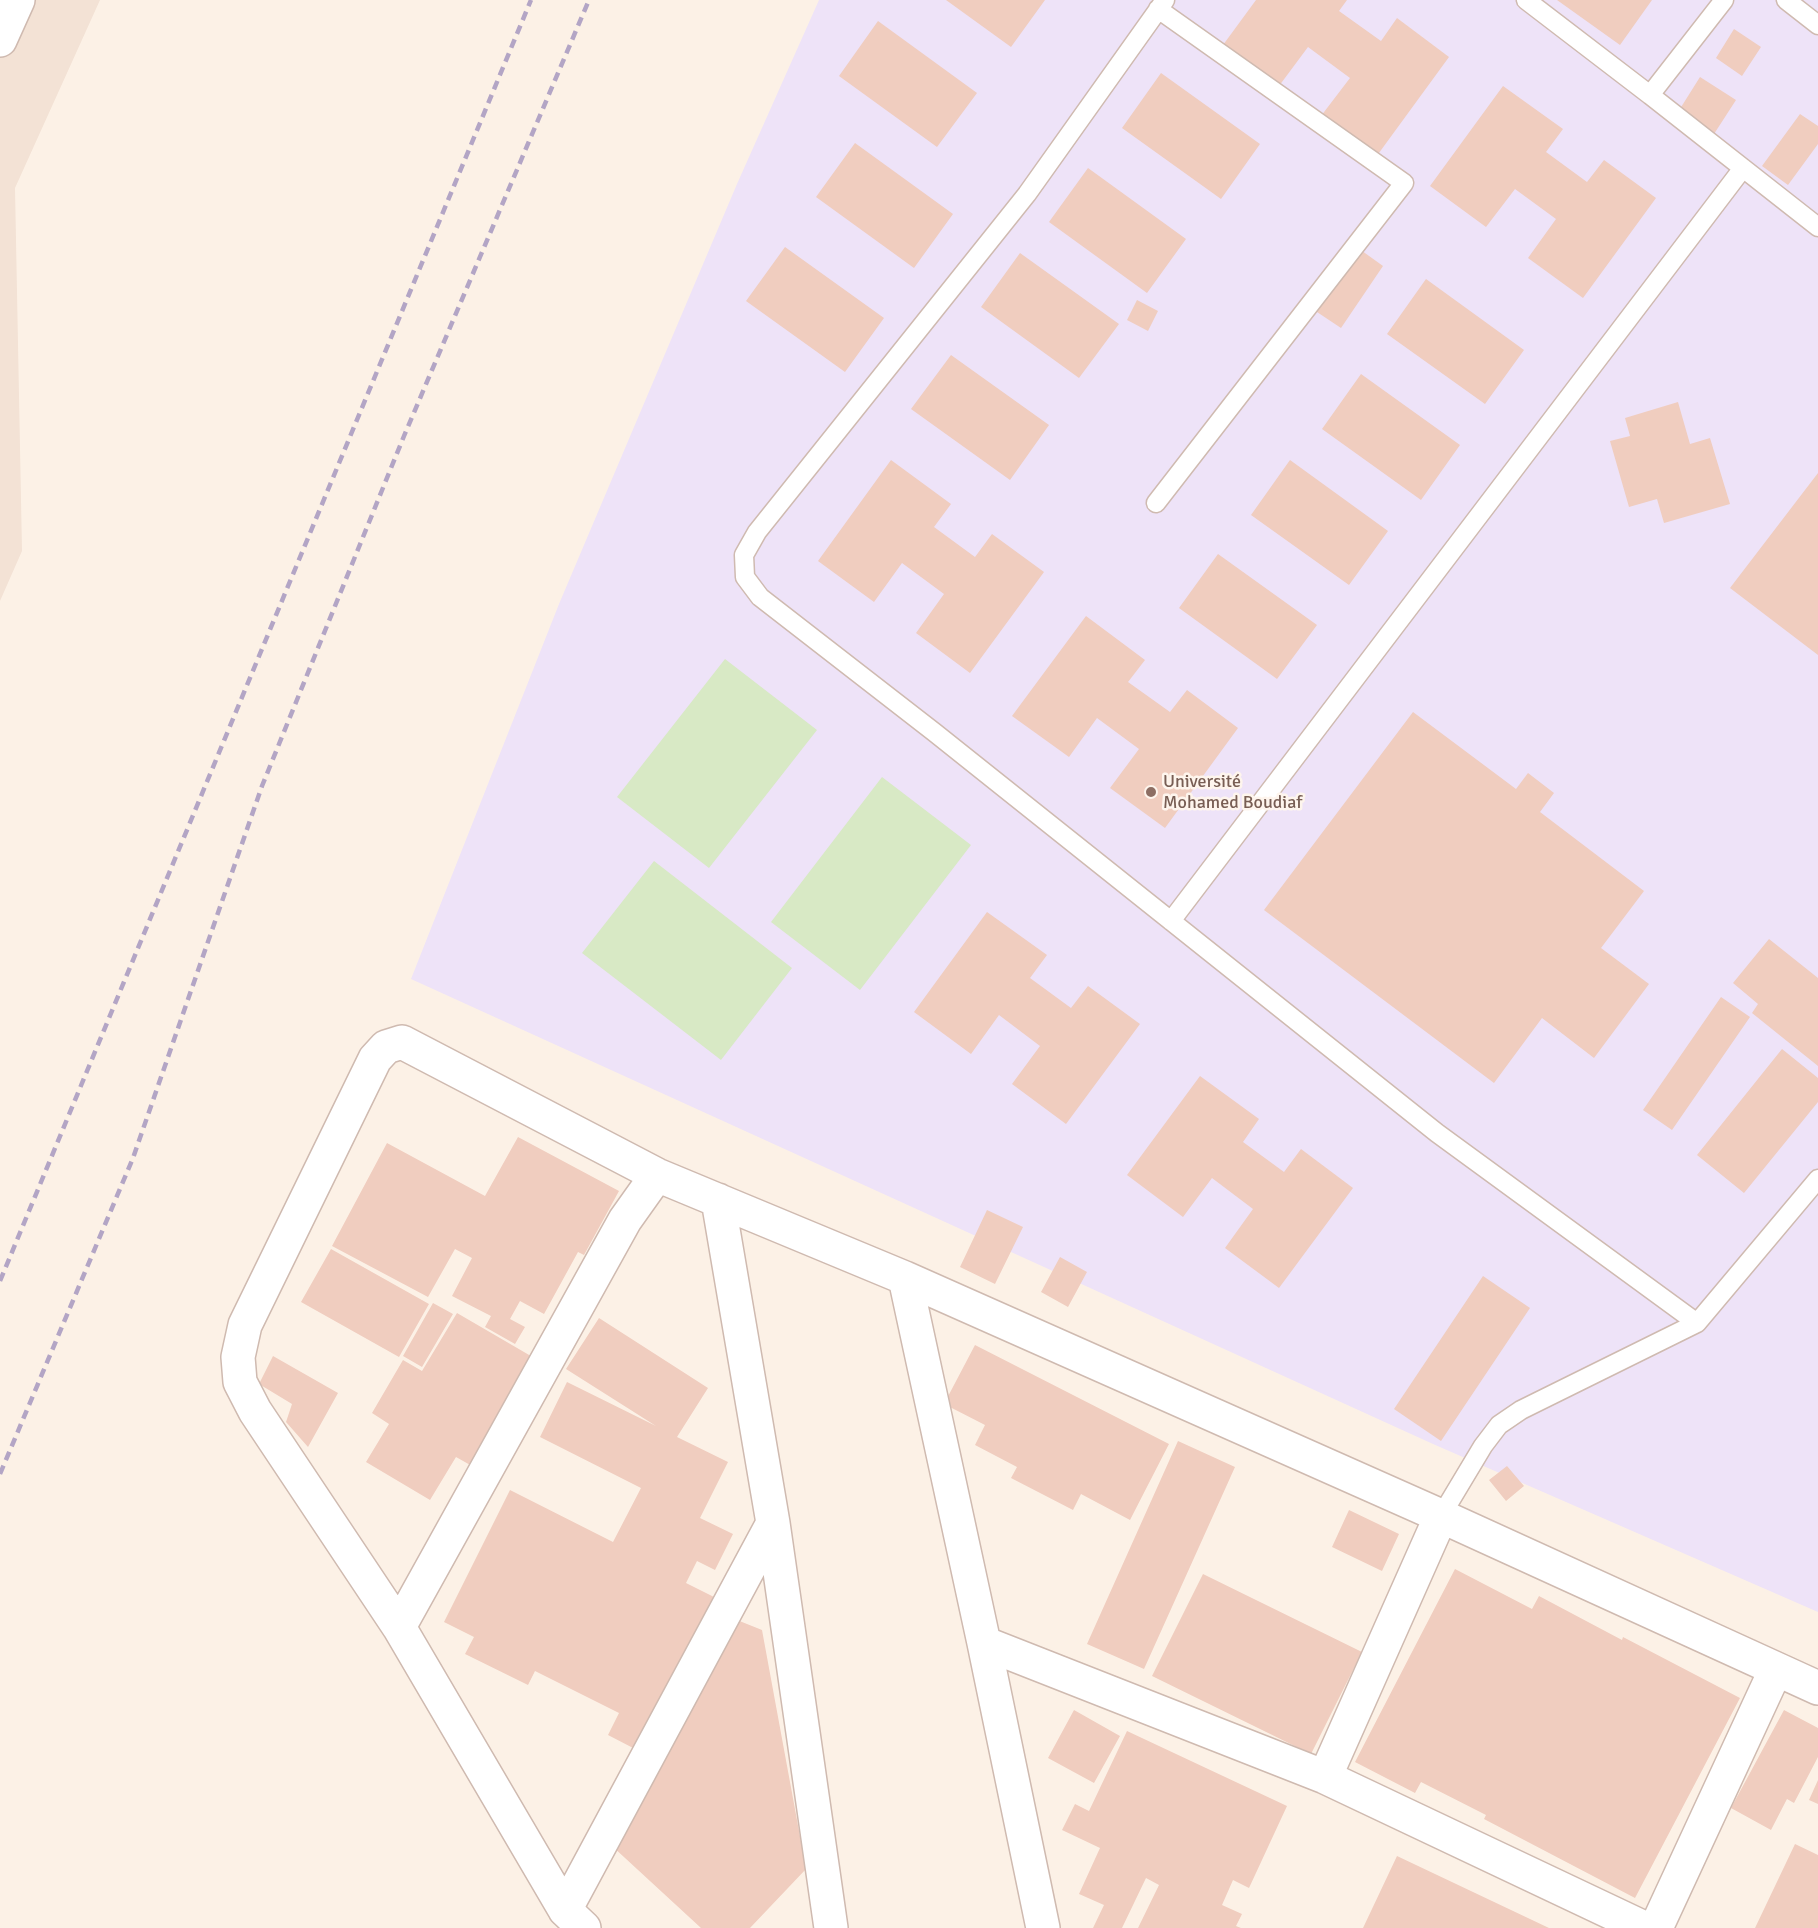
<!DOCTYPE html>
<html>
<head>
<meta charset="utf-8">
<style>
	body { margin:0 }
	canvas { display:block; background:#fcf1e6 }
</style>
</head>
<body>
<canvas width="1818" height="1928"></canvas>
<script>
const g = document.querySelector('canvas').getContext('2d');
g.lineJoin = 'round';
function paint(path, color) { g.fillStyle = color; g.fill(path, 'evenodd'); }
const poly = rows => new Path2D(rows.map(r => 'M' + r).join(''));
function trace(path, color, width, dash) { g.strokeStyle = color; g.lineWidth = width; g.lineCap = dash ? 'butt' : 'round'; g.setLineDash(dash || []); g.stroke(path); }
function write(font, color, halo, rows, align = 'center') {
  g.font = font + ' Signika,sans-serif'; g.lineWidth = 5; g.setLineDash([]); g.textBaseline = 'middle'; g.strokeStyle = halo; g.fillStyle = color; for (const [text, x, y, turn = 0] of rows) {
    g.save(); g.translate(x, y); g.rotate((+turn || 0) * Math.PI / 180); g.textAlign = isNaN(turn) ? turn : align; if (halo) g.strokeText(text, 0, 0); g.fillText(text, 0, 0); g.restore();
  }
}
paint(poly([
	[0,0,100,0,15,188,22,551,0,601]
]), '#f3e2d5');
paint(poly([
	[819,0,1818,0,1818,1612,1433,1444,411,979,559,604,737,184]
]), '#eee3f8');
paint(poly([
	[725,659,817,730,709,868,617,797],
	[882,777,971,845,860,990,771,922],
	[654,861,792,968,721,1060,582,953]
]), '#d8e9c5');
paint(poly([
	[946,0,1045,0,1011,47],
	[1256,0,1347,0,1339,11,1381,41,1397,18,1449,57,1376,157,1321,116,1350,78,1308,47,1279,86,1223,45],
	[1557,0,1652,0,1620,45],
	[878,21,977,93,937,147,839,76],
	[1734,29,1761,47,1742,76,1716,58],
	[1161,73,1260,144,1221,199,1122,128],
	[1700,77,1736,100,1714,134,1678,112],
	[1503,86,1563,129,1546,152,1587,182,1604,160,1656,198,1583,298,1528,258,1556,219,1515,189,1486,227,1430,186],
	[1800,114,1818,126,1818,144,1788,185,1762,166],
	[855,143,953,214,914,268,816,197],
	[1088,168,1186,239,1147,293,1049,222],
	[1351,243,1383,266,1341,328,1308,306],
	[785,247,884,318,845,372,746,301],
	[1020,253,1119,324,1079,378,981,307],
	[1426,279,1524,350,1485,404,1387,334],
	[1137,300,1158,311,1148,331,1127,320],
	[951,355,1049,425,1010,480,911,409],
	[1361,374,1460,445,1421,500,1322,429],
	[1678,402,1690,444,1710,438,1730,504,1664,523,1657,499,1629,507,1610,441,1630,436,1625,418],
	[891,460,951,504,934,527,975,557,992,534,1044,572,970,673,916,633,944,594,902,563,874,602,818,561],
	[1290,460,1388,531,1349,585,1251,515],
	[1818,473,1818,655,1730,588],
	[1218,554,1317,625,1277,679,1179,608],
	[1086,616,1145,660,1128,682,1170,712,1187,690,1238,728,1165,828,1110,788,1139,749,1097,718,1069,757,1012,716],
	[1413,712,1516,789,1528,773,1554,793,1540,812,1644,891,1601,948,1649,984,1594,1058,1542,1018,1494,1083,1264,910],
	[987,912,1047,955,1030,978,1071,1008,1088,986,1140,1024,1066,1124,1012,1084,1040,1046,999,1015,971,1054,914,1012],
	[1769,939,1818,978,1818,1066,1752,1013,1758,1004,1733,983],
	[1721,997,1750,1017,1672,1130,1643,1110],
	[1782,1049,1818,1078,1818,1102,1744,1193,1697,1155],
	[1200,1076,1259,1119,1243,1142,1284,1172,1301,1149,1353,1188,1279,1288,1225,1248,1253,1209,1212,1178,1183,1217,1127,1175],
	[518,1137,619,1191,584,1255,578,1252,544,1314,520,1301,510,1319,525,1327,515,1344,485,1327,491,1316,452,1296,472,1258,455,1249,428,1297,332,1246,387,1143,485,1196],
	[987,1210,1023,1227,995,1284,960,1267],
	[331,1249,429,1304,399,1357,301,1302],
	[1060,1257,1087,1272,1068,1307,1041,1292],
	[1483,1276,1530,1308,1441,1441,1394,1409],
	[433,1303,453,1314,422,1367,403,1356],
	[457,1313,536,1359,472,1466,456,1457,430,1500,366,1462,389,1424,372,1413,403,1360,422,1371],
	[599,1318,708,1388,677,1437,728,1462,700,1518,733,1534,715,1570,697,1561,686,1583,714,1597,664,1697,635,1749,608,1735,619,1713,535,1671,528,1685,465,1654,474,1637,444,1622,510,1490,613,1542,641,1488,540,1437,567,1382,656,1426,566,1369],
	[975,1345,1169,1444,1130,1520,1081,1494,1073,1510,1011,1478,1017,1467,975,1445,985,1425,944,1404],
	[273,1356,338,1393,308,1447,286,1422,292,1404,259,1384],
	[1178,1441,1235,1467,1144,1669,1087,1644],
	[1507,1466,1524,1486,1506,1501,1489,1480],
	[1349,1510,1399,1534,1382,1571,1332,1547],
	[1455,1569,1532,1609,1539,1596,1622,1640,1623,1637,1740,1698,1635,1898,1484,1819,1486,1815,1421,1782,1415,1793,1355,1762],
	[1203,1574,1362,1652,1311,1754,1152,1676],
	[732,1618,762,1630,806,1869,750,1928,701,1928,612,1846],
	[1074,1710,1120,1736,1094,1783,1048,1758],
	[1784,1710,1818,1728,1818,1757,1794,1803,1787,1799,1771,1830,1731,1808],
	[1127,1731,1287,1806,1249,1888,1233,1880,1222,1905,1242,1914,1236,1926,1241,1928,1138,1928,1159,1885,1146,1878,1122,1928,1093,1928,1104,1905,1079,1894,1100,1848,1062,1830,1075,1804,1089,1811],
	[1818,1780,1818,1804,1809,1800],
	[1795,1844,1818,1855,1818,1928,1755,1928],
	[1397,1856,1549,1928,1363,1928]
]), '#f0cdbf');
const service = poly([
	[1165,0,1027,194,757,532,744,555,745,577,760,597,934,732,1437,1133,1697,1323],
	[1526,0,1650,95],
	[1724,0,1650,95,1818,227],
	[1786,0,1818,25],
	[1156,503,1404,183,1158,9],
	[1171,921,1743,168],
	[1441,1516,1483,1446,1499,1425,1521,1410,1697,1323,1818,1179]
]);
const minor = poly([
	[0,40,18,0],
	[718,1200,773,1523,831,1928],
	[905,1278,984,1643,1043,1928],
	[399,1627,625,1220,657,1175],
	[984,1643,1325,1777,1644,1928],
	[1325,1777,1441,1516],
	[565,1910,773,1523],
	[584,1928,565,1910,399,1627,255,1411,240,1382,238,1357,245,1325,375,1059,386,1047,402,1042,657,1175,905,1278,1441,1516,1818,1688],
	[1656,1928,1776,1669]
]);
trace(service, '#cfbab0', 21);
trace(minor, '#cfbab0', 36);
trace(service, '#fff', 18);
trace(minor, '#fff', 33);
trace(poly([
	[0,1281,531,0],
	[0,1474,133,1158,262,786,404,436,589,0]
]), '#b3a5c5', 4.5, [9, 6]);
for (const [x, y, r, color] of [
	[1151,792,6,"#8d6e63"]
]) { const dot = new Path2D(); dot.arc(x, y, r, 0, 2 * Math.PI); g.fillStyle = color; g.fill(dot); trace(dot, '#fef5ed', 2); }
write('18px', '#785e54', '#fef5ed', [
	["Université",1163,782],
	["Mohamed Boudiaf",1163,803]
], 'left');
</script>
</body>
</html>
